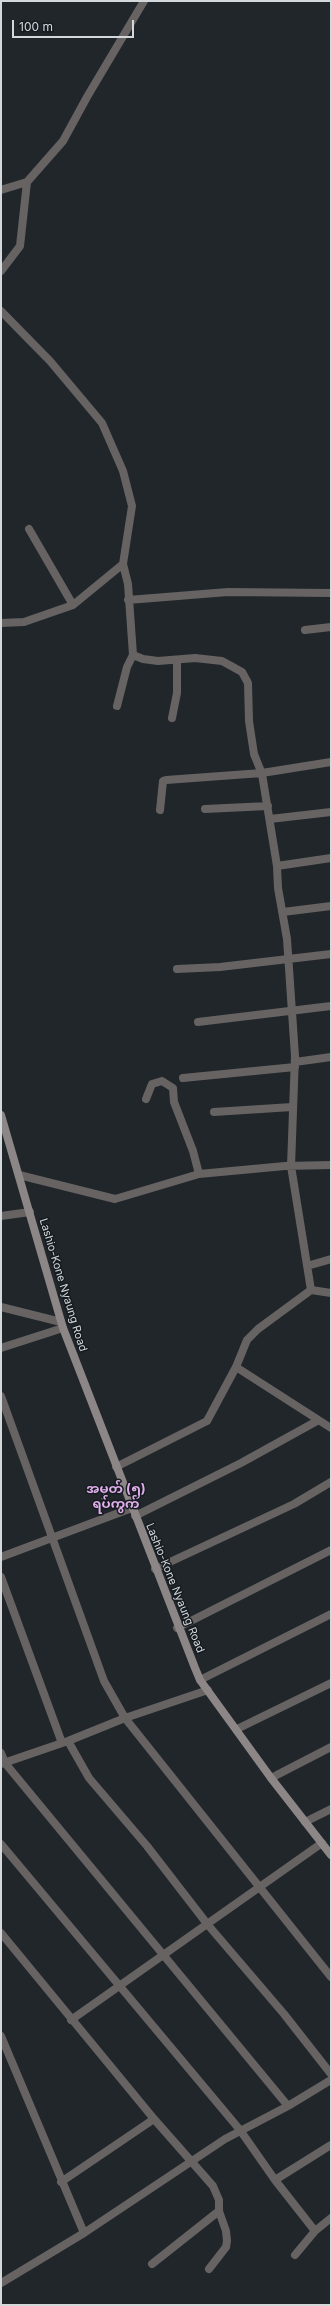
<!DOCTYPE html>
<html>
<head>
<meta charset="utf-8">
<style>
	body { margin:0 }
	#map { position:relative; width:332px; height:2306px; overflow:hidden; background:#20262a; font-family:Inter,sans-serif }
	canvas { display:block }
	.frame { position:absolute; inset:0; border:2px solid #d4d8db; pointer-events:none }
	.scale { position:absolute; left:12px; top:20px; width:122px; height:18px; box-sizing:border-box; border:2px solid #d4d8db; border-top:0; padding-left:5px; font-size:12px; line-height:14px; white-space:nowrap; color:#d4d8db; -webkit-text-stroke:3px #161c21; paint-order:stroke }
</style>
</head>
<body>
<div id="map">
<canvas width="332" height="2306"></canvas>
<div class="frame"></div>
<div class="scale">100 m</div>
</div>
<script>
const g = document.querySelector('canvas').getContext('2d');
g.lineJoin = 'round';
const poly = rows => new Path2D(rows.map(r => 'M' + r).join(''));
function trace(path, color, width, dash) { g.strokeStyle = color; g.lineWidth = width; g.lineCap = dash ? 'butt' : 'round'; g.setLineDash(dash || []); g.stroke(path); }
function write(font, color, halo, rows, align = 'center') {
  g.font = font + ' Inter,"Noto Sans Myanmar",sans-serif'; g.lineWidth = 3; g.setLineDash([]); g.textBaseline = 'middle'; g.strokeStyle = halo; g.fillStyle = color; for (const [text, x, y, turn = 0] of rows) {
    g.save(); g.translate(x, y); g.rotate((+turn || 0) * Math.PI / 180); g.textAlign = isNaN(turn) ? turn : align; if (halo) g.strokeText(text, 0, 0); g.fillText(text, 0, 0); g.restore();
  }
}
trace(poly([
	[1,190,27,182,63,141,87,97,144,1],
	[1,271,20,246,27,182],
	[1,311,50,361,102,423,123,471,132,506,123,564,73,605,24,622,1,623],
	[29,529,73,605],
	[123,564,128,584,133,655,143,659,158,661,195,658,222,661,242,672,248,683,249,721,254,754,262,774,277,866,278,888,287,939,295,1056,291,1166,311,1290,258,1329,247,1340,236,1367],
	[128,600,228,592,331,593],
	[305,630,331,627],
	[117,706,127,667,133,655],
	[172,718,177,693,177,660],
	[205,809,268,806],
	[160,810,163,781,166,780,262,773,331,762],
	[270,819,331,812],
	[277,866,331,858],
	[283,912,331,906],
	[177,969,220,967,331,954],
	[198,1022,331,1006],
	[295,1062,331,1057],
	[183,1078,295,1067],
	[146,1099,152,1084,162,1081,173,1088,174,1102,193,1151,199,1174],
	[214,1112,292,1107],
	[19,1175,115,1199,199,1174,285,1166,331,1165],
	[1,1216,30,1212],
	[307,1266,331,1259],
	[311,1290,331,1293],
	[1,1307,61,1322],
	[1,1348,63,1328],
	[1,1396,104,1681,125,1718,331,1977],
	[116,1467,207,1421,236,1367,331,1428],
	[135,1516,241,1463,317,1421],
	[1,1557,132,1508],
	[155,1569,294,1504,331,1482],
	[1,1577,62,1743],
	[177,1628,331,1550],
	[200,1680,331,1614],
	[237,1729,331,1683],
	[68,1741,89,1778,147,1846,208,1925,284,2014,331,2074],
	[1,1753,5,1763,288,2106],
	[1,1764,68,1741,125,1718,208,1690],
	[271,1778,331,1747],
	[305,1822,331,1809],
	[1,1844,240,2130,275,2180,331,2145],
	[1,1933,154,2119],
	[71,2020,322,1843],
	[1,2036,84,2233],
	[275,2180,315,2231],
	[61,2182,154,2119,213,2186,219,2200,219,2211,226,2231,227,2241,226,2247,209,2269],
	[295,2255,315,2231,331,2218],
	[152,2264,219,2211],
	[1,2283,84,2233,225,2139,288,2106,331,2080]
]), '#676363', 8);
trace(poly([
	[1,1115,63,1328,195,1668,200,1680,271,1778,331,1855]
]), '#8d8686', 8);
write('11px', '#d4d8db', '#161c21', [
	["Lashio-Kone Nyaung Road",63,1285,73],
	["Lashio-Kone Nyaung Road",175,1588,68]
]);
write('bold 13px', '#e0aeeb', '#161c21', [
	["အမှတ် (၅)",116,1489],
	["ရပ်ကွက်",116,1504]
]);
</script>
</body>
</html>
